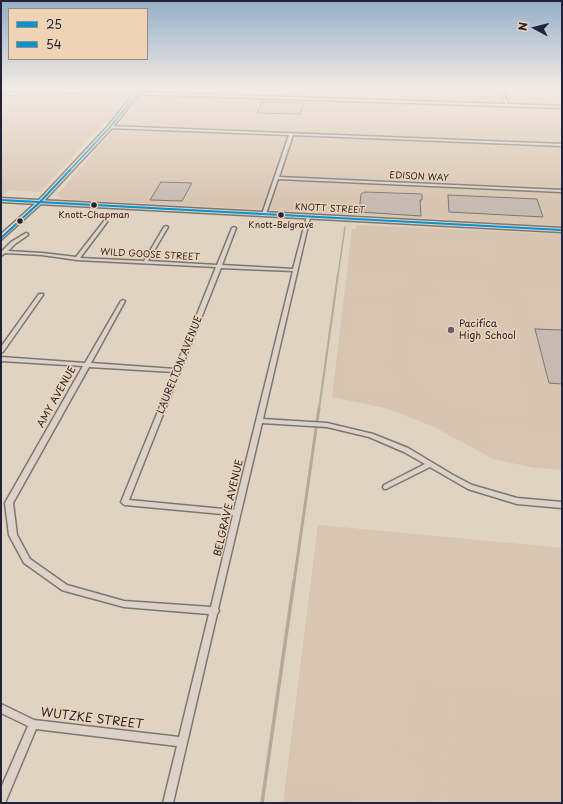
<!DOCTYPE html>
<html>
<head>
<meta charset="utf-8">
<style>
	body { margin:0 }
	#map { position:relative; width:563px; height:804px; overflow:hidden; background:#e1d3c2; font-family:"Playpen Sans",sans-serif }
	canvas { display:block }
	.frame { position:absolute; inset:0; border:2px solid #22223b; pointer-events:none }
	.legend { position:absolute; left:8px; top:8px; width:140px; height:52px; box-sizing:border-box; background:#eed4b5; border:1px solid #9c8d84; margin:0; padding:5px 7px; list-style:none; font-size:12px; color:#22223b }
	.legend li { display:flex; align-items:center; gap:8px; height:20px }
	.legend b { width:20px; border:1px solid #9c8d84 }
	.north { position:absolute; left:515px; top:8px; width:40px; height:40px; -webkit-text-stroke:3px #eed4b5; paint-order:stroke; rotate:277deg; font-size:11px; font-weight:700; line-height:16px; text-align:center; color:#22223b }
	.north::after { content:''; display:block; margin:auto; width:14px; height:18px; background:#22223b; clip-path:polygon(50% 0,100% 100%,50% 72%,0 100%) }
</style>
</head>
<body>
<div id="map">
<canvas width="563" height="804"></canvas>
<div class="frame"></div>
<ul class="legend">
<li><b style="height:5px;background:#0793cd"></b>25</li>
<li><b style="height:5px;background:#0793cd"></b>54</li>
</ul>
<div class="north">N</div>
</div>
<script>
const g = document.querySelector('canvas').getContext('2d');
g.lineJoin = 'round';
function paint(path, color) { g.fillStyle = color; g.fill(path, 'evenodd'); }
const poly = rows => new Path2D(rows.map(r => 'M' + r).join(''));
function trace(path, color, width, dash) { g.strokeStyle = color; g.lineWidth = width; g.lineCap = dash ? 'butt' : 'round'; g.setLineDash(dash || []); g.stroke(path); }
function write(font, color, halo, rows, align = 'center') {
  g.font = font + ' "Playpen Sans",sans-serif'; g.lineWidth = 3; g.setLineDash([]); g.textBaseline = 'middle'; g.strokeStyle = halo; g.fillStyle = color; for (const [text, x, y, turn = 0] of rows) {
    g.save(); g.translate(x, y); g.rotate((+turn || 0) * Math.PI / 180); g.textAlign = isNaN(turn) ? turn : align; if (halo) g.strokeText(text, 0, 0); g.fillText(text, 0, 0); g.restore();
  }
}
paint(poly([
	[1,89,562,89,562,226,62,199,57,195,119,123,1,119],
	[356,225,562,234,562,470,536,468,493,459,434,427,385,408,332,397,352,229,356,229],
	[318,525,562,548,562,803,283,803]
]), '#d8c5b1');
paint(poly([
	[1,119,104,123,40,192,8,190,2,196],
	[412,237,499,241,504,264,413,259],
	[357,266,414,269,414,275,410,284,395,294,372,297,351,296,353,268],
	[432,274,491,277,495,299,510,300,516,336,411,328,412,293,435,295,432,287],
	[517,281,562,283,562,328,528,326],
	[349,300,397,303,396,364,387,363,401,377,404,388,402,396,344,391,340,387],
	[403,336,474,341,475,343,488,345,500,346,500,343,516,344,524,348,527,358,521,358,533,420,476,414,454,410,431,400,414,386,406,374,404,363],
	[479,421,562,428,562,466,523,463,494,457,483,451],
	[318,525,562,548,562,700,415,685,415,709,412,709,412,729,394,727,395,728,413,730,413,738,416,738,416,753,394,750,393,752,416,755,416,803,353,803,354,793,286,785],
	[446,694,458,695,460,725,447,724],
	[416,728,429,730,429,760,417,759],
	'441 737a8 8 0 1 1 16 0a8 8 0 1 1-16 0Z',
	'434 756a8 8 0 1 1 16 0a8 8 0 1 1-16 0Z',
	[417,762,430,764,430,796,417,795],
	'434 777a8 8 0 1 1 16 0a8 8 0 1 1-16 0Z',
	[441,788,447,790,450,795,449,803,437,803,434,799,434,791]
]), '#d8c5b2');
trace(poly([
	[338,275,345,227]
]), '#b8a89a', 1.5);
trace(poly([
	[319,409,338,274]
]), '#b8a89a', 2);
trace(poly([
	[294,582,319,408]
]), '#b8a89a', 3);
trace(poly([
	[262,803,294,581]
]), '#b8a89a', 3.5);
const building = poly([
	[262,102,277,102,304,103,300,114,257,113,262,102],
	[161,182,192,183,182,201,150,200,161,182],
	[365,192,422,194,422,200,420,200,421,216,359,212,361,194,365,192],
	[448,195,537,199,543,217,449,212,448,195],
	[535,329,562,330,562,384,549,383,535,329]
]);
paint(building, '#c6bbb1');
trace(building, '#7c7673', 1);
const minor = poly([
	[499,89,502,89,508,104,562,106,562,108,73,92,1,95,1,93,73,90,505,104,499,89],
	[110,126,562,144,562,146,293,135,279,177,562,190,562,192,278,179,266,214,264,215,262,214,289,135,109,128,108,127,110,126],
	[307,216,310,217,263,419,327,423,373,434,408,448,453,475,472,485,517,498,562,502,562,508,517,504,468,489,430,467,386,489,384,489,383,487,384,485,425,464,404,452,369,437,327,427,262,423,218,609,219,611,217,614,173,803,163,803,177,746,36,729,5,803,1,803,1,788,28,726,1,713,1,704,34,720,179,737,209,614,124,607,65,591,62,590,24,563,9,535,5,503,83,366,1,361,1,357,85,363,121,301,123,300,125,301,91,363,175,369,216,267,77,260,42,255,5,253,1,256,1,252,11,242,26,233,28,234,28,235,15,244,8,251,42,253,76,257,104,221,105,221,107,222,80,258,144,261,164,227,166,226,168,227,148,261,217,265,232,228,234,227,236,228,222,265,293,269,307,216],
	[221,268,293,271,234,510,129,500,221,268],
	[89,367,174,372,121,502,123,504,125,505,233,515,211,607,124,601,67,585,30,559,17,535,13,503,89,367],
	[39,294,43,294,43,295,3,352,1,353,1,347,39,294]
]);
const secondary = poly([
	[1,198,562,228,562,232,1,202,1,198]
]);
const primary = poly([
	[138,89,143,89,112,128,42,203,1,240,1,234,38,201,108,126,138,89]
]);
trace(minor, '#7c7673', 3);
trace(secondary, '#7c7673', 3);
trace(primary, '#7c7673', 3);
paint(minor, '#dcd2c7');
paint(secondary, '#dcd2c7');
paint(primary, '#dcd2c7');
trace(poly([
	[1,200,562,230]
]), '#0793cd', 2);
trace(poly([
	[69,171,110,127,141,89]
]), '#0793cd', 1.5);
trace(poly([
	[1,238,40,202,70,170]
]), '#0793cd', 2);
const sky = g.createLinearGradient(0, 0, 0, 202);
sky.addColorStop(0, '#95afc9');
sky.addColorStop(0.44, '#f2ebe4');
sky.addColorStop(1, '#f2ebe400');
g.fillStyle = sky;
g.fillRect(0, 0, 563, 202);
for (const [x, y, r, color] of [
	[94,205,3.5,"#22223b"],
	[281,215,3.5,"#22223b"],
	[20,221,3.5,"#22223b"],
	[451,330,4,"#65606a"]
]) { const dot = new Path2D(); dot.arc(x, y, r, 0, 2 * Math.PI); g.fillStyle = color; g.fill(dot); trace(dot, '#eed4b5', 1.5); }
write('9px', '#22223b', '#eed4b5', [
	["EDISON WAY",419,177,3],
	["KNOTT STREET",330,209,3],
	["WILD GOOSE STREET",150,255,3]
]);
write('9px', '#22223b', '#eed4b5', [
	["Knott-Chapman",94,216],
	["Knott-Belgrave",281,226]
]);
write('10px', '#22223b', '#eed4b5', [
	["Pacifica",459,324],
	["High School",459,336]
], 'left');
write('10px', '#22223b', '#eed4b5', [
	["LAURELTON AVENUE",180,365,-68],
	["AMY AVENUE",57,397,-61],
	["BELGRAVE AVENUE",229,508,-77]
]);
write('12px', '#22223b', '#eed4b5', [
	["WUTZKE STREET",92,719,7]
]);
</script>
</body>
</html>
